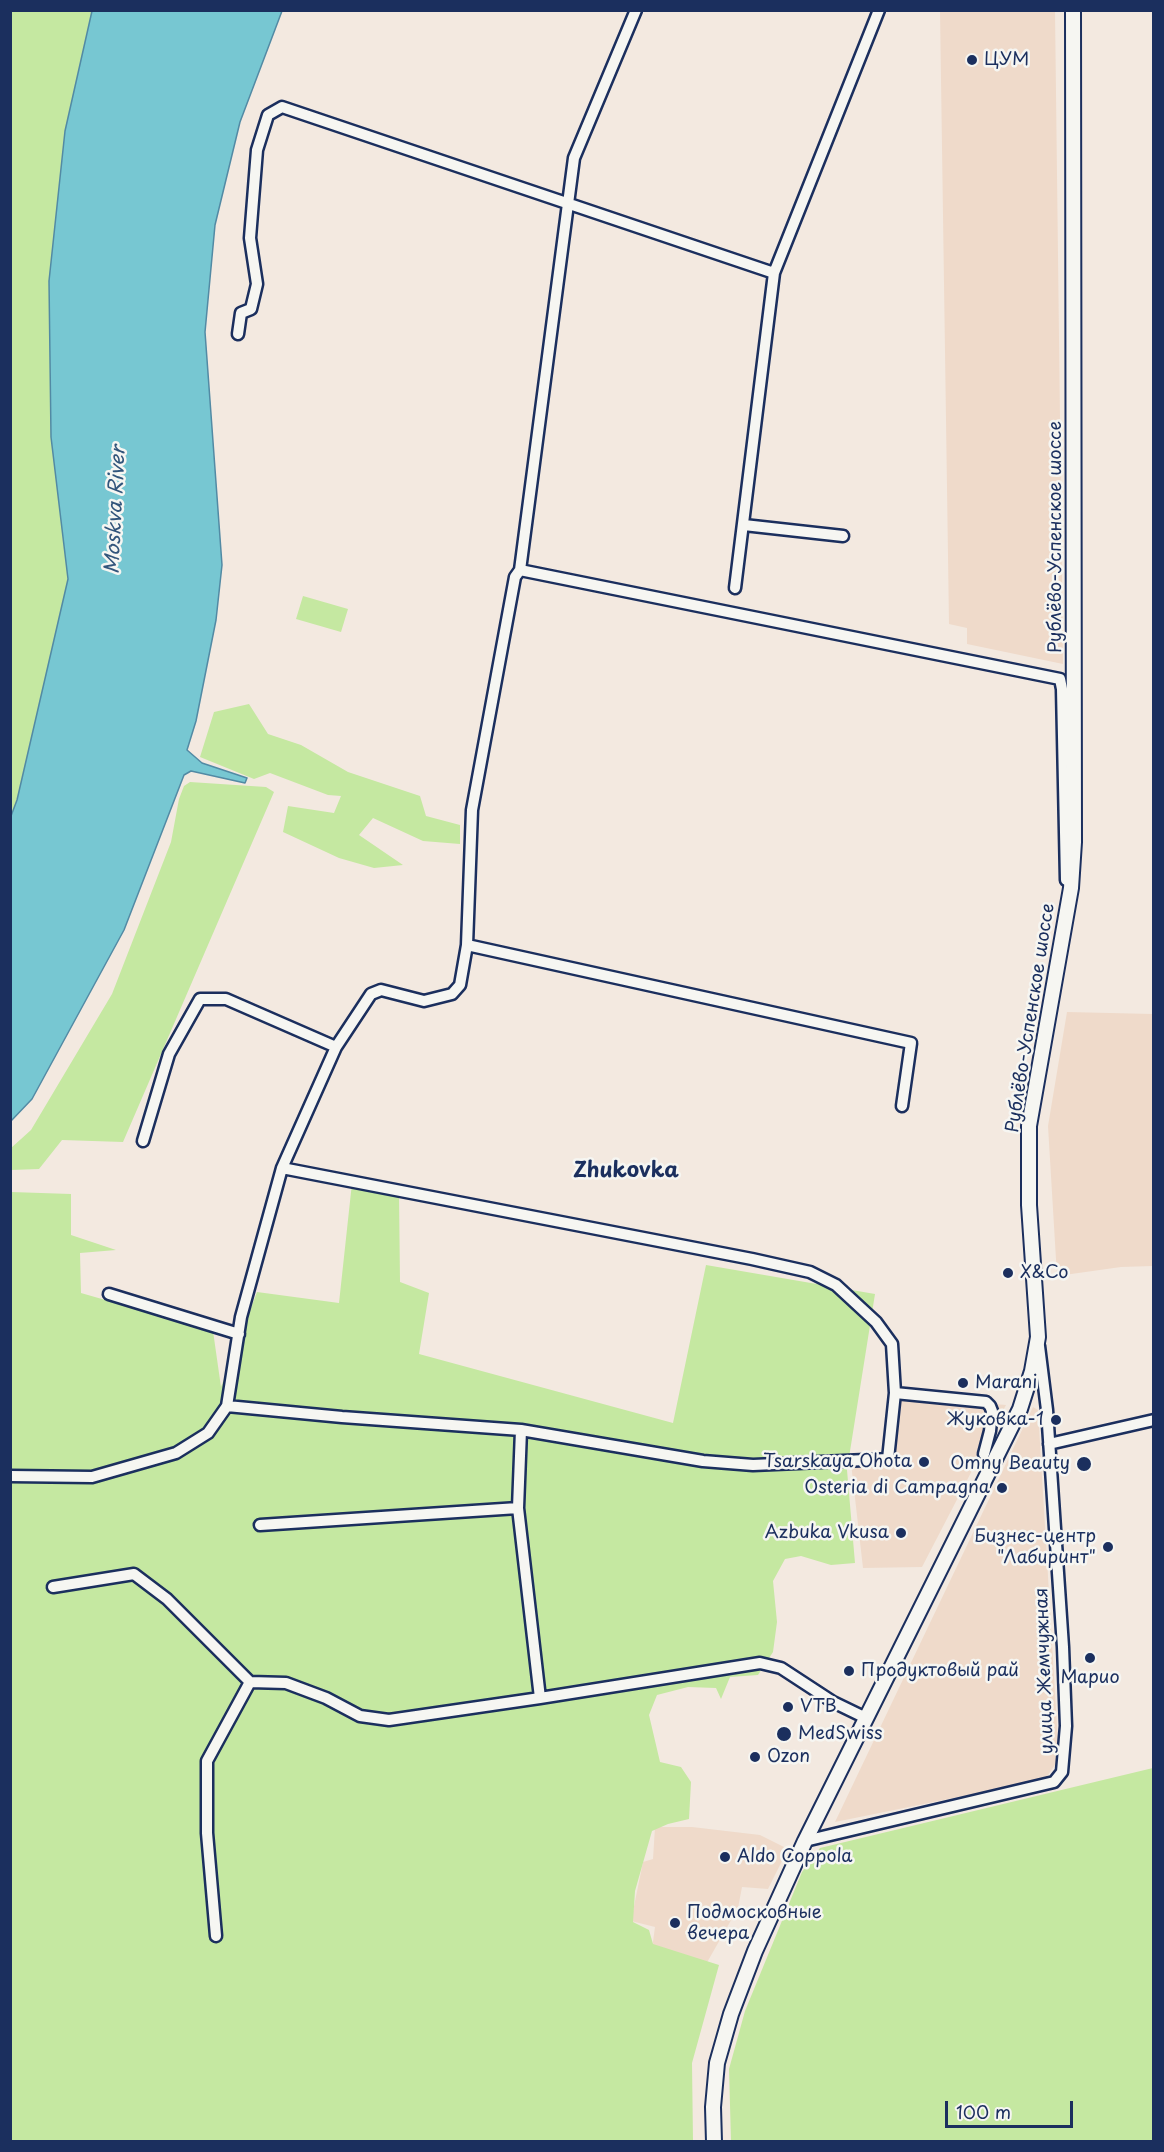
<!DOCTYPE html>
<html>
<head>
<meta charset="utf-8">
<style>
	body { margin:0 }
	#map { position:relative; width:1164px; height:2152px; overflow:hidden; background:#f3e9e0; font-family:"Playpen Sans",sans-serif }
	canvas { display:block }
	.frame { position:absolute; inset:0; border:12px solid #1b2f5e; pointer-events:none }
	.scale { position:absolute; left:945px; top:2101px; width:128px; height:27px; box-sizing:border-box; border:3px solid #1b2f5e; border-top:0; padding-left:8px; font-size:18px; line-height:21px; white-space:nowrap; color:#1b2f5e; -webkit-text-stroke:4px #f6f6f2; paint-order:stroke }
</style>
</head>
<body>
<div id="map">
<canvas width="1164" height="2152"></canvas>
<div class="frame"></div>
<div class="scale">100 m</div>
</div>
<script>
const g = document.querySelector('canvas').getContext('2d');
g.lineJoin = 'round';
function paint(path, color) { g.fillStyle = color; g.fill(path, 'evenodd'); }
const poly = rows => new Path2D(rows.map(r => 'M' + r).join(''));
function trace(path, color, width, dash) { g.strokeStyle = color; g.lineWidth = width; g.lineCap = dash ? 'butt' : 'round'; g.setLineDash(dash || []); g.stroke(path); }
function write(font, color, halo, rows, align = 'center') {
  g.font = font + ' "Playpen Sans",sans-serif'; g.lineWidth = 5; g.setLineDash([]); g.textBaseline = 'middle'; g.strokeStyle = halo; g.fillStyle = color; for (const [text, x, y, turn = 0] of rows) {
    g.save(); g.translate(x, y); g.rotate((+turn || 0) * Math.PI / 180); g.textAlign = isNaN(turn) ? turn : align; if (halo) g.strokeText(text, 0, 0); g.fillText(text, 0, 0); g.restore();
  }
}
paint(poly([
	[940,11,1055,11,1063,664,967,644,967,628,949,624],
	[1067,1012,1153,1014,1153,1266,1121,1267,1057,1276,1048,1126],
	[900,1396,1006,1405,922,1567,863,1568,851,1463,894,1463],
	[1033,1407,1038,1410,1059,1759,1048,1775,1042,1780,835,1822],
	[655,1827,692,1827,760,1835,788,1849,768,1889,742,1887,738,1908,705,1966,652,1949,655,1927,631,1921,643,1862,653,1859]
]), '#efdaca');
paint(poly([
	[11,11,92,11,65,131,49,281,51,437,68,579,17,800,11,816],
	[303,596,348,609,341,632,296,619],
	[249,704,268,734,301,745,348,772,420,796,426,816,460,825,460,844,423,841,373,818,359,835,403,865,374,868,339,858,283,832,288,806,334,813,341,796,328,795,270,773,254,779,200,757,214,712],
	[190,782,266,787,274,792,123,1142,62,1140,39,1169,11,1170,11,1148,31,1130,112,994,171,842,179,799,184,786],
	[352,1183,399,1194,400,1282,429,1293,419,1354,673,1423,706,1265,875,1294,847,1470,855,1563,831,1565,801,1556,785,1559,773,1581,777,1622,773,1652,758,1675,730,1677,721,1699,716,1688,688,1687,657,1695,649,1715,660,1762,681,1767,691,1782,689,1819,668,1824,652,1831,635,1891,633,1922,649,1930,653,1944,719,1965,692,2063,693,2141,11,2142,11,1192,71,1194,71,1235,116,1250,80,1253,81,1293,213,1331,221,1387,257,1292,339,1303],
	[1153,1768,1153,2141,731,2141,729,2069,745,2011,802,1872,820,1848]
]), '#c5e8a1');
const water = poly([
	[92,11,282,11,240,122,215,225,205,332,222,565,216,620,196,721,187,750,202,763,247,778,245,783,191,771,184,775,124,930,32,1099,11,1121,11,816,17,800,68,579,51,437,49,281,65,131,92,11]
]);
paint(water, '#77c7d2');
trace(water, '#528aa4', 1.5);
const street = poly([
	[238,334,241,313,251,309,257,284,250,238,257,150,268,115,282,107,774,273],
	[744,525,843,536],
	[520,570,1060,679,1062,689,1066,880],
	[735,588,774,273,879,10],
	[467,945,911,1043,902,1106],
	[143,1141,169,1054,200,999,226,999,336,1047],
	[109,1294,239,1334],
	[895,1393,986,1402,990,1406,992,1411,990,1431,984,1454],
	[227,1406,241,1317,282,1168,336,1047,371,994,381,990,424,1001,452,994,460,985,467,945,472,810,515,577,520,570,574,158,636,10],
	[1049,1444,1154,1420],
	[10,1476,92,1477,176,1453,208,1433,227,1406,342,1417,521,1430,703,1461,753,1465,888,1459,895,1393,892,1344,876,1322,836,1285,810,1272,752,1259,282,1168],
	[518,1508,521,1430],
	[260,1525,518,1508,540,1698],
	[53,1587,134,1574,167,1599,250,1682,286,1683,326,1698,360,1716,389,1720,540,1698,760,1663,781,1668,833,1702,866,1718],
	[805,1841,1054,1782,1062,1772,1066,1726,1063,1647,1047,1410,1039,1346],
	[216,1936,207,1833,207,1761,250,1682]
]);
const secondary = poly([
	[714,2142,713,2107,717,2063,731,2014,755,1951,805,1841,1020,1409,1032,1371,1038,1337,1029,1205,1029,1126,1071,888,1074,842,1073,10]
]);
trace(street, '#1b2f5e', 15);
trace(secondary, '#1b2f5e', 18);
trace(street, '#f6f6f2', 10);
trace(secondary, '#f6f6f2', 14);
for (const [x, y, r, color] of [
	[972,60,6,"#1b2f5e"],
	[1008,1273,6,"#1b2f5e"],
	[963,1383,6,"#1b2f5e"],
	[1056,1420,6,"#1b2f5e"],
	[924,1462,6,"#1b2f5e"],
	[1084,1464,8,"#1b2f5e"],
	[1002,1488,6,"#1b2f5e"],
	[901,1533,6,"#1b2f5e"],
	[1108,1547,6,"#1b2f5e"],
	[1090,1658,6,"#1b2f5e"],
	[849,1671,6,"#1b2f5e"],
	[788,1707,6,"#1b2f5e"],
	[784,1734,8,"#1b2f5e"],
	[755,1757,6,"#1b2f5e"],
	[725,1857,6,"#1b2f5e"],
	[675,1923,6,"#1b2f5e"]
]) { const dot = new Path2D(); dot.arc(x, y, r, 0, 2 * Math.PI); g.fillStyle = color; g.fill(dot); trace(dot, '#f6f6f2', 2); }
write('18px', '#1b2f5e', '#f6f6f2', [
	["ЦУМ",984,60],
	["X&Co",1020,1273],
	["Marani",975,1383],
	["Жуковка-1",1044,1420,"right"],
	["Tsarskaya Ohota",912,1462,"right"],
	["Omny Beauty",1070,1464,"right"],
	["Osteria di Campagna",990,1488,"right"],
	["Azbuka Vkusa",889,1533,"right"],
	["Бизнес-центр",1096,1537,"right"],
	["\"Лабиринт\"",1096,1558,"right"],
	["Продуктовый рай",861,1671],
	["Марио",1090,1678,"center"],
	["VTB",800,1707],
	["MedSwiss",798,1734],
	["Ozon",767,1757],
	["Aldo Coppola",737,1857],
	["Подмосковные",687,1913],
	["вечера",687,1934]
], 'left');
write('18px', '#1b2f5e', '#f6f6f2', [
	["Рублёво-Успенское шоссе",1056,537,-90],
	["Рублёво-Успенское шоссе",1031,1018,-81],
	["улица Жемчужная",1045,1671,-92]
]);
write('italic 20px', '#32557b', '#f6f6f2', [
	["Moskva River",116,510,-87]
]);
write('bold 21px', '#1b2f5e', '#f6f6f2', [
	["Zhukovka",626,1171]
]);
</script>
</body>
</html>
